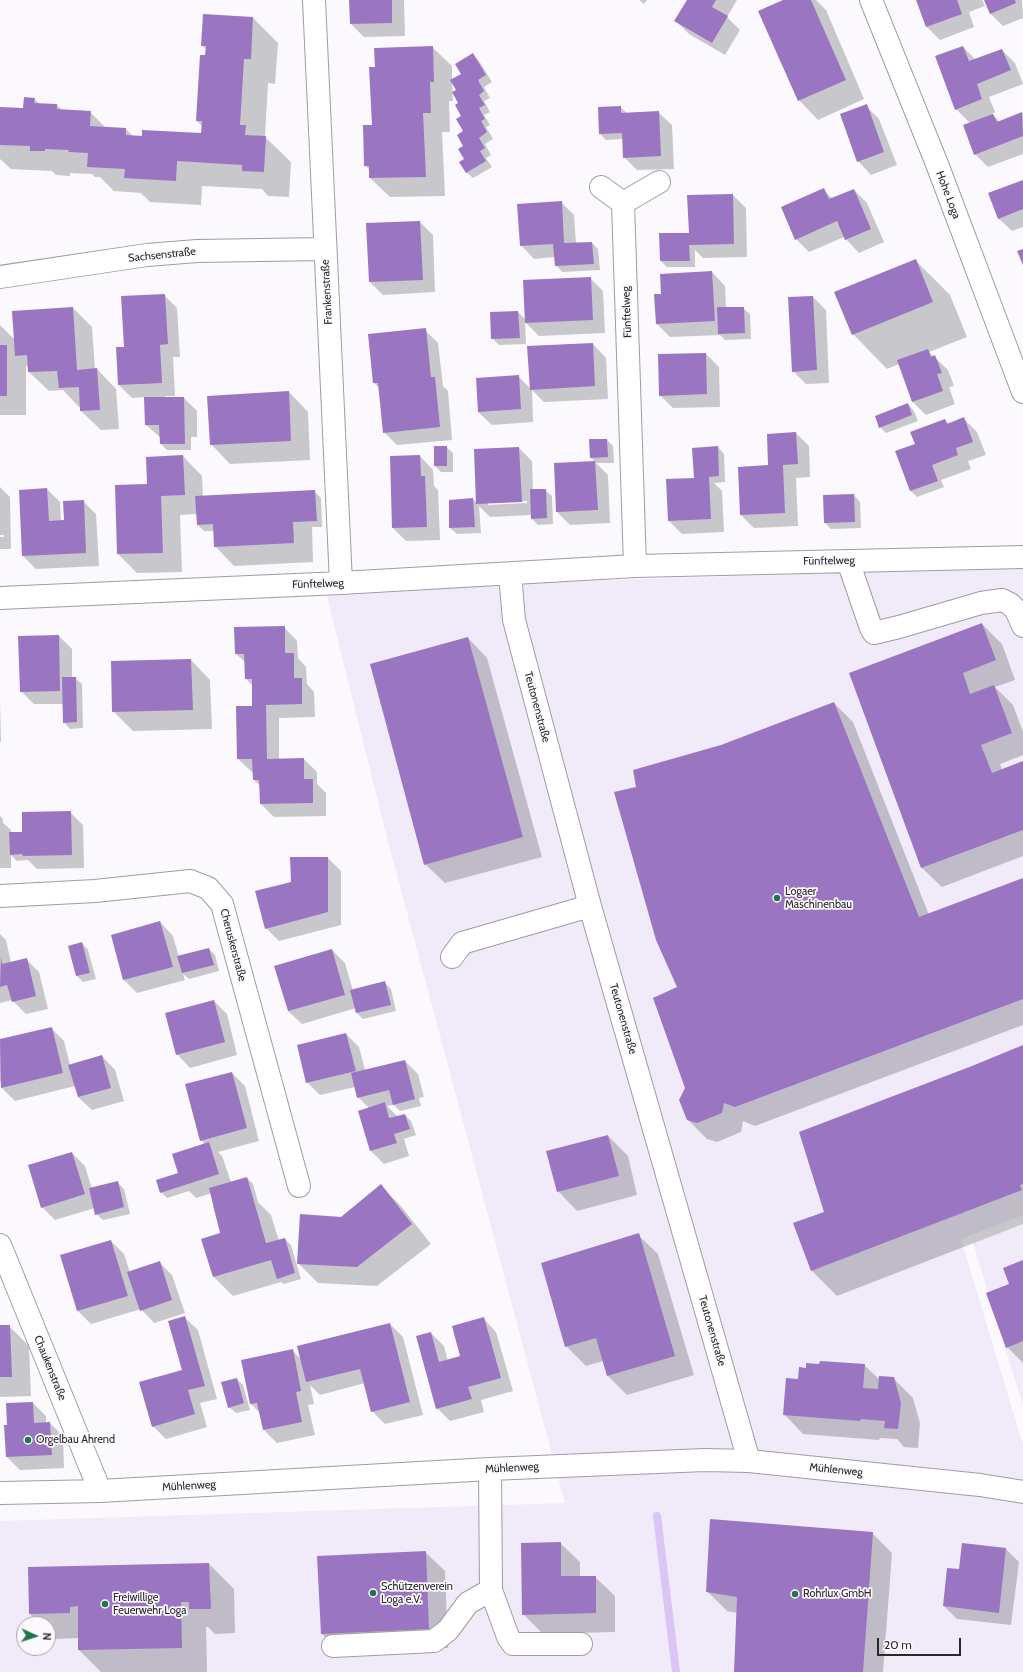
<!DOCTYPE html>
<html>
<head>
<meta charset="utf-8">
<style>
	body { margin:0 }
	#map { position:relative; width:1023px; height:1672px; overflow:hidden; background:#fbf9fe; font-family:Cabin,sans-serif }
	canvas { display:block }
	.north { position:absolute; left:16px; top:1616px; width:40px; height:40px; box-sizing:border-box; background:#fbf9fe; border:1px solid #a7a5a9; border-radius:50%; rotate:93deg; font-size:11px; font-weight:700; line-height:16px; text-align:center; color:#29282a }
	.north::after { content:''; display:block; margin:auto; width:14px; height:18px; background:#207648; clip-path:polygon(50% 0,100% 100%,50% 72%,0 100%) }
	.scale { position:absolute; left:877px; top:1638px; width:84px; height:18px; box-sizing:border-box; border:2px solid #29282a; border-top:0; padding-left:5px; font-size:12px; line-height:14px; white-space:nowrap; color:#29282a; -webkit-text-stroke:3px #fbf9fe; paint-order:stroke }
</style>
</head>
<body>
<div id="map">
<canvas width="1023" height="1672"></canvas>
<div class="north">N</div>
<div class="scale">20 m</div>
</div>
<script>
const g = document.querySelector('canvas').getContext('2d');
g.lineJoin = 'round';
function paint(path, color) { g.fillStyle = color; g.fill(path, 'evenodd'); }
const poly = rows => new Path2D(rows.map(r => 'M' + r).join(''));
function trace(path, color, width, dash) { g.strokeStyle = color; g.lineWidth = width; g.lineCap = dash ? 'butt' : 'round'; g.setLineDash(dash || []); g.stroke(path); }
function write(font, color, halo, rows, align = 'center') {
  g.font = font + ' Cabin,sans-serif'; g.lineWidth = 3.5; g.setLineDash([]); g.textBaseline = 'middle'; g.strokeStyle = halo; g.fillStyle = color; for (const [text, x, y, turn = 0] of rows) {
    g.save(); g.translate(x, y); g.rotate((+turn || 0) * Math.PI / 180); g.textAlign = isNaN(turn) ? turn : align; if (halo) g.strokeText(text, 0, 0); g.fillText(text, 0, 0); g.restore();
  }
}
paint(poly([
	[1023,567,1023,1215,961,1239,1023,1445,1023,1672,0,1672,0,1521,565,1503,386,834,327,596,552,582],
	[24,1624,48,1624,48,1648,24,1648],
	[1023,1224,1023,1406,973,1243]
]), '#f1ebf9');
paint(poly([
	[350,0,404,0,405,36,364,37,351,24],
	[639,0,647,0,644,4],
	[688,0,737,0,727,17,740,30,725,55,689,34,676,21],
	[786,0,816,0,826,10,864,99,818,120,799,100],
	[917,0,982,0,985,6,969,12,974,27,940,40,927,27],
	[985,0,1022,0,1023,18,1003,26,990,13],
	[253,18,278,43,275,84,268,83,265,137,291,162,289,197,268,196,262,189,202,186,201,205,150,202,141,193,114,191,100,177,95,177,92,174,70,173,70,176,56,175,52,171,11,169,0,159,0,108,24,109,34,99,40,104,57,105,63,111,90,112,106,128,126,129,133,136,202,134,203,127,197,121,206,57,207,50,202,45],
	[432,47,452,66,452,80,462,74,473,55,479,61,492,82,484,87,490,98,484,101,490,112,484,115,490,125,486,127,493,139,485,144,491,155,486,158,492,167,473,178,466,172,463,116,458,90,452,81,453,101,449,101,450,132,442,132,445,196,390,197,370,178,370,170,365,166,373,126,376,68],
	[963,47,976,60,1002,50,1015,63,1023,84,989,97,995,112,992,114,1000,122,1023,113,1023,154,988,167,975,154,970,123,956,109],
	[866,106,879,119,897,165,871,175,858,161],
	[620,107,627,113,658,112,672,125,674,169,637,170,624,157,623,139,606,140,600,134],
	[1023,181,1023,227,1012,231,998,218],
	[823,190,833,199,854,190,867,203,884,242,859,253,844,237,809,252,796,239],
	[733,195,746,208,747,257,703,258,695,250,695,267,667,267,661,261],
	[561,202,574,215,576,244,592,243,598,249,600,270,562,272,556,265,555,257,534,259,521,245],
	[420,222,433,235,435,292,383,295,370,282],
	[915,260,950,295,967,337,929,352,948,370,954,386,949,387,955,404,926,415,913,402,899,364,887,369,853,334],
	[712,272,725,286,726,308,743,308,750,314,751,339,725,340,720,335,670,337,657,324,662,295],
	[590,278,603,291,605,333,539,336,525,322,526,344,499,345,492,338,518,312,526,320],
	[164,295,177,308,180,357,173,357,175,396,165,396,165,398,184,398,197,411,197,437,191,437,191,450,167,450,161,444,161,438,146,425,145,397,132,398,119,385,125,348],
	[813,297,826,310,829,383,806,384,793,371],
	[73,308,92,327,95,370,97,369,116,389,119,429,101,430,81,411,81,407,79,407,63,390,49,391,29,372,29,368,26,365,26,415,0,415,0,325,15,340,13,312],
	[425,330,438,343,443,386,448,391,452,440,397,445,384,432,380,389,374,383],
	[593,344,606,358,608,399,544,402,532,390,533,422,492,425,478,412,518,376,531,389],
	[706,354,719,367,720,407,673,408,660,395],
	[289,392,308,412,310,460,230,464,211,444],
	[908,404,914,411,918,421,886,433,880,427],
	[964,419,977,432,986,455,968,461,971,469,941,480,944,487,917,497,911,491,916,444,945,420,949,424],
	[796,433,809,446,810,477,796,478,798,526,754,528,741,515,769,466],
	[607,440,613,446,614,463,596,463,608,475,610,523,570,525,557,512,555,464,595,462,591,457],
	[446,447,453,453,453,472,441,472,435,466],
	[718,447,724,454,725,482,714,483,722,491,724,532,682,534,669,521,695,478],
	[519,448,532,461,533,490,545,490,552,496,553,524,538,525,532,519,531,515,490,517,479,506,481,533,457,534,450,528,473,499,477,503],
	[527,501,527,503,488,505,488,503],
	[183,456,202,476,203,497,314,491,321,498,322,527,312,527,313,562,234,566,215,546,214,531,204,531,198,525,197,514,180,515,182,572,137,573,118,554,148,485],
	[420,456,433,470,434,486,438,490,440,540,406,541,393,528],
	[0,487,10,497,11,549,0,549,0,537,4,537,4,535,0,535],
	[47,489,60,502,61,522,65,521,83,501,96,514,99,566,36,569,23,556,20,491],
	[854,495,860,502,861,528,831,529,825,523],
	[982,624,1002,644,1015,680,995,687,1013,705,1023,732,1023,755,1000,764,1002,770,1023,762,1023,856,942,887,922,868,850,674],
	[284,627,297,641,298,658,306,667,307,684,314,692,315,717,279,718,279,759,304,759,317,772,317,784,326,793,326,816,274,817,261,804,260,786,254,780,254,772,252,772,238,759,253,706,253,686,246,679,246,663,236,654],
	[59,636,72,649,72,678,75,678,82,684,83,728,70,729,64,722,64,704,34,704,21,691],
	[468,638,487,658,542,857,445,883,425,864],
	[191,660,210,680,212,729,133,731,113,711],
	[0,700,1,742,0,742],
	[834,703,853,722,929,915,1023,879,1023,1025,755,1126,743,1121,741,1132,717,1142,707,1139,688,1120,679,987,637,788,722,746],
	[70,812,83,825,84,868,37,869,28,860,17,861,11,855,11,868,0,868,0,816,3,819,3,823,11,830,11,833,22,833],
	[328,858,341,871,341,925,279,941,266,928,292,882],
	[160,922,173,936,179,957,209,949,215,955,219,971,189,979,183,974,185,980,137,993,124,980],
	[0,934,6,940,11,963,26,959,39,972,48,1009,26,1014,12,1000,0,1003],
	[82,943,88,950,96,979,83,982,77,976],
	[332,950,345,963,353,991,385,983,391,989,396,1011,363,1019,357,1013,356,1008,302,1024,288,1011],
	[214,1001,227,1014,237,1055,190,1068,177,1054],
	[51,1028,64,1041,70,1065,102,1056,115,1070,124,1101,92,1110,78,1097,75,1086,15,1101,2,1088,0,1079,0,1040],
	[346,1034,359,1047,365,1070,405,1061,418,1074,424,1097,419,1098,421,1106,400,1111,394,1105,387,1106,398,1117,405,1115,411,1121,416,1135,404,1139,409,1156,384,1164,371,1151,359,1111,369,1108,358,1097,355,1087,320,1095,307,1082],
	[1023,1046,1023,1224,837,1296,812,1271,794,1224,825,1212,973,1067],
	[232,1073,245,1086,259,1141,218,1152,222,1156,231,1182,247,1178,253,1184,258,1202,271,1215,279,1241,285,1239,291,1245,301,1279,284,1284,281,1282,233,1296,214,1277,221,1234,213,1206,215,1206,212,1193,196,1198,189,1191,167,1198,161,1192,205,1145,201,1140],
	[608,1136,628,1156,637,1195,577,1211,558,1191],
	[72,1153,85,1166,92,1189,117,1182,124,1189,130,1214,103,1220,96,1214,95,1208,55,1220,42,1207],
	[381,1186,400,1205,431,1244,377,1286,318,1283,298,1263,341,1218],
	[638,1235,658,1254,694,1375,627,1395,608,1376,603,1361,586,1366,566,1346],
	[111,1241,124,1254,130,1272,159,1262,172,1275,185,1313,154,1323,141,1309,91,1324,78,1311,61,1256],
	[1023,1261,1023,1363,1007,1347,1011,1285],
	[184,1317,198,1330,217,1399,200,1403,207,1427,166,1439,153,1426,183,1370],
	[483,1318,496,1332,513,1391,481,1400,484,1412,450,1421,437,1408,431,1333,444,1346,448,1361,461,1357],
	[390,1324,403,1337,423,1415,385,1424,372,1411,365,1383,320,1395,310,1385,314,1404,308,1405,315,1435,277,1443,264,1430,260,1413,251,1404,242,1361,292,1350,301,1359],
	[0,1326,9,1326,29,1346,31,1396,0,1397],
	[820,1365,864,1365,880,1380,893,1378,913,1398,920,1423,918,1448,904,1447,897,1439,880,1438,879,1440,803,1434,784,1414,799,1380,806,1369],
	[237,1379,243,1385,250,1410,236,1413,229,1407],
	[33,1403,46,1416,46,1424,50,1423,63,1436,64,1468,20,1470,7,1457,5,1426,8,1426,7,1404],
	[872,1533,892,1553,883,1672,735,1672,737,1613,727,1611,707,1591],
	[560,1543,580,1562,580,1577,595,1577,615,1596,615,1632,543,1634,523,1614],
	[1006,1549,1019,1562,1011,1625,957,1619,944,1606,960,1570],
	[425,1552,445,1571,448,1648,341,1653,322,1634],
	[209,1564,234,1589,235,1633,215,1634,208,1627,206,1627,207,1672,101,1672,79,1650,79,1638,55,1639,48,1632,48,1624,40,1624,30,1614]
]), '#0003');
trace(poly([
	[657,1516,676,1672]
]), '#dbc5f5', 8);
paint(poly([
	[349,0,392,0,392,23,350,24],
	[687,0,716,0,712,7,728,16,712,43,674,21],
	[783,0,811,0,846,80,798,101,758,11],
	[916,0,957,0,962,14,926,27],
	[984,0,1015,0,1016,3,990,14],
	[203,14,253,17,251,59,244,59,240,125,246,125,245,135,266,136,264,172,242,171,242,165,177,161,176,181,124,178,125,169,87,167,88,153,68,152,69,150,45,149,45,151,30,151,30,146,0,145,0,107,23,108,24,97,35,98,34,103,57,104,57,109,91,111,90,126,126,128,126,135,142,136,142,130,201,133,202,121,196,121,200,55,205,55,206,46,201,46],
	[433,46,434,82,430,82,431,113,423,113,426,177,369,178,369,166,364,166,363,125,372,125,369,67,375,67,374,48],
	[963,46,969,61,1002,49,1011,70,977,84,982,99,955,110,935,56],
	[473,53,486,75,478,80,484,91,479,95,485,105,479,108,485,119,481,121,487,132,479,138,485,148,480,151,486,161,466,173,459,162,464,159,458,149,463,146,457,135,463,131,456,119,461,116,455,105,458,103,452,92,456,90,450,80,461,74,455,64],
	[867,104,884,152,857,162,840,114],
	[621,106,621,113,659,111,661,156,623,158,622,133,599,134,598,107],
	[1022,112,1023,136,974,155,963,125,993,114,997,122],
	[1023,180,1023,209,998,219,988,193],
	[824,188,829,199,854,189,871,229,845,240,837,221,795,240,781,207],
	[733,194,734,244,689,245,690,261,660,261,659,233,689,233,687,195],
	[562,201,564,243,592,242,594,264,555,266,553,244,520,246,517,204],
	[420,221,423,280,369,282,366,223],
	[1023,249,1023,265,1017,251],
	[916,259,933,302,852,335,834,292],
	[712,271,715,321,656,324,654,294,661,294,660,274],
	[591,277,593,320,525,323,523,280],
	[165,294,168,344,160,345,162,383,118,385,116,347,124,347,121,296],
	[813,296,817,370,792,372,788,297],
	[73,307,77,370,97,368,100,410,80,411,79,387,59,388,57,371,28,372,27,355,15,356,12,311],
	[717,307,744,307,745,333,718,334],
	[518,311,520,338,491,339,490,312],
	[426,328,431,377,435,377,440,427,383,433,378,383,373,383,368,334],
	[593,343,595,386,530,390,527,346],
	[0,345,7,345,7,396,0,396],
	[928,349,931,357,935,355,942,373,937,374,943,391,912,402,897,360],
	[706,353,707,394,659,396,658,354],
	[519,375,521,409,478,412,476,378],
	[289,391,291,441,210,445,207,396],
	[144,397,184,397,185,444,160,444,159,425,145,425],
	[908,403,912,415,879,428,875,416],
	[964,417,973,442,956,448,958,455,932,465,938,481,910,491,895,451,915,444,910,432,945,419,947,424],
	[796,432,798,464,783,465,785,513,740,515,738,467,768,465,767,434],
	[589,439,607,439,608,457,590,458],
	[434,446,447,446,447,466,434,466],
	[718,446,719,476,709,477,711,519,668,521,666,479,694,478,692,448],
	[519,447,522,502,476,504,474,449],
	[183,455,185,495,161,496,163,553,117,554,115,485,147,484,146,457],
	[420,455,421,476,425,476,427,527,392,528,390,456],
	[595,461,598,510,556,512,554,463],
	[47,488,49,521,64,520,63,501,84,500,86,553,22,556,19,490],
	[530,489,546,489,547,518,531,519],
	[315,490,317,521,293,522,294,543,214,547,213,524,197,525,195,496],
	[854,494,855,522,824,523,823,495],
	[473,498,475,527,449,528,449,500],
	[982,623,996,660,963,673,970,694,994,685,1012,733,981,745,992,773,1023,761,1023,830,921,868,849,673],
	[285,626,285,653,294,653,294,678,302,678,302,704,266,705,267,759,304,758,304,779,313,779,313,803,260,804,259,780,253,780,252,759,237,759,236,706,252,706,252,679,245,679,244,654,235,654,234,627],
	[59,635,60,691,20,692,18,636],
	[468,637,523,837,424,865,370,664],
	[191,659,193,710,112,712,111,661],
	[62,677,76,677,77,722,63,723],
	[834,702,919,917,1023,878,1023,999,735,1107,724,1103,722,1113,697,1123,687,1120,679,1100,685,1088,653,998,677,987,656,940,614,792,636,787,633,770,721,745],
	[71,811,72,855,23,856,22,854,10,855,9,832,22,832,22,812],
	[290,857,328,857,328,912,265,929,255,891,291,882],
	[160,921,173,967,123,980,111,935],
	[82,942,90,973,76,976,68,946],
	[209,948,214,965,182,973,177,956],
	[332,949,345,995,288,1011,274,966],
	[1,956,2,964,27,958,36,996,12,1002,7,985,0,987],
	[385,981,391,1005,356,1013,350,990],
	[214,1000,225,1042,176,1055,165,1013],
	[52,1027,63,1073,1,1088,0,1039],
	[346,1033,356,1071,306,1083,297,1045],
	[1023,1045,1023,1184,1020,1185,1022,1190,811,1271,793,1223,824,1212,799,1132,972,1066],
	[102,1055,111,1088,78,1097,68,1065],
	[405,1060,415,1099,393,1105,389,1090,357,1098,351,1073],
	[232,1072,247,1128,200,1141,185,1084],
	[385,1102,389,1118,405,1114,410,1129,394,1134,397,1143,370,1151,358,1111],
	[608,1135,619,1176,557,1192,546,1151],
	[209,1142,219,1174,160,1193,156,1180,178,1173,172,1154],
	[72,1152,85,1194,41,1208,28,1165],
	[247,1177,266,1243,285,1238,295,1273,277,1279,271,1260,213,1277,201,1239,220,1233,209,1188],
	[118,1181,124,1207,95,1215,89,1188],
	[381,1184,412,1224,357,1267,297,1264,300,1214,341,1217],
	[639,1233,675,1356,607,1376,596,1338,565,1347,541,1263],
	[111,1240,128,1296,77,1311,60,1255],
	[1023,1260,1023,1341,1006,1348,986,1293,1009,1284,1003,1268],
	[160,1261,172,1300,140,1311,127,1272],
	[185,1316,205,1386,188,1390,195,1414,152,1427,139,1382,182,1370,168,1321],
	[484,1317,501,1378,468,1387,472,1399,436,1409,416,1336,431,1332,439,1362,460,1356,452,1326],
	[390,1323,410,1402,371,1412,360,1369,306,1382,297,1346],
	[0,1325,10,1325,12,1377,0,1377],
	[293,1349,301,1391,296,1392,302,1422,263,1430,257,1403,250,1404,241,1360],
	[820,1361,865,1364,863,1388,878,1389,879,1376,894,1377,901,1403,898,1429,884,1428,885,1421,861,1419,860,1421,783,1415,786,1378,798,1379,799,1367,806,1368,806,1363,819,1364],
	[237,1378,244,1403,228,1408,221,1382],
	[33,1402,34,1423,50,1422,52,1455,6,1457,4,1425,7,1425,6,1403],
	[710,1519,873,1532,863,1672,734,1672,737,1597,706,1592],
	[561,1542,561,1576,596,1576,596,1613,522,1615,521,1543],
	[962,1543,1006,1548,999,1613,943,1606,947,1568,959,1569],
	[426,1551,429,1629,321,1634,317,1556],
	[209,1563,211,1609,189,1609,189,1602,181,1602,182,1648,78,1650,78,1606,70,1607,70,1613,29,1614,28,1567]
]), '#9a75c1');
const minor = poly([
	[314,0,341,583],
	[871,0,937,164,1023,392],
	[601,187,623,203,635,566],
	[623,203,659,182],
	[0,277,147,255,197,251,325,249],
	[848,561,871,628,874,633,899,627,981,603,1002,600,1010,604,1016,610,1023,626],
	[510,574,514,620,590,906,749,1461],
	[0,598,341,583,635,566,1023,557],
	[0,896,95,891,190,881,208,888,222,904,299,1186],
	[452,957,462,943,590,906],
	[0,1245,100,1491],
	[490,1469,491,1590,508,1637,513,1644,581,1644],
	[0,1493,100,1491,490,1469,705,1460,749,1461,980,1485,1023,1492],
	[333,1646,434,1641,448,1630,468,1603,491,1590]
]);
trace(minor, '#9e9ca2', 24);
trace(minor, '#fff', 22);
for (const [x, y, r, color] of [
	[777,898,4,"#207648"],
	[28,1440,4,"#207648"],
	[373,1593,4,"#207648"],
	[795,1594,4,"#207648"],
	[105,1604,4,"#207648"]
]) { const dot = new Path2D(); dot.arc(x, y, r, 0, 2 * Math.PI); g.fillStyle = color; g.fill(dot); trace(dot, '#fbf9fe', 1.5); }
write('11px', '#29282a', '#fbf9fe', [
	["Hohe Loga",948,195,69],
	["Sachsenstraße",162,255,-6],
	["Frankenstraße",327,292,-93],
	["Fünftelweg",627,312,-92],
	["Fünftelweg",829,561,-1],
	["Fünftelweg",318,584,-2],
	["Teutonenstraße",537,707,75],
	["Cheruskerstraße",233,945,75],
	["Teutonenstraße",623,1019,74],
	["Teutonenstraße",712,1331,74],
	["Chaukenstraße",50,1368,68],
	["Mühlenweg",512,1468,-3],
	["Mühlenweg",836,1470,6],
	["Mühlenweg",189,1486,-3]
]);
write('11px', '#29282a', '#fbf9fe', [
	["Logaer",785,892],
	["Maschinenbau",785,905],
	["Orgelbau Ahrend",36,1440],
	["Schützenverein",381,1587],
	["Loga e.V.",381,1600],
	["Rohrlux GmbH",803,1594],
	["Freiwillige",113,1598],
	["Feuerwehr Loga",113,1611]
], 'left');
</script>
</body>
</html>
